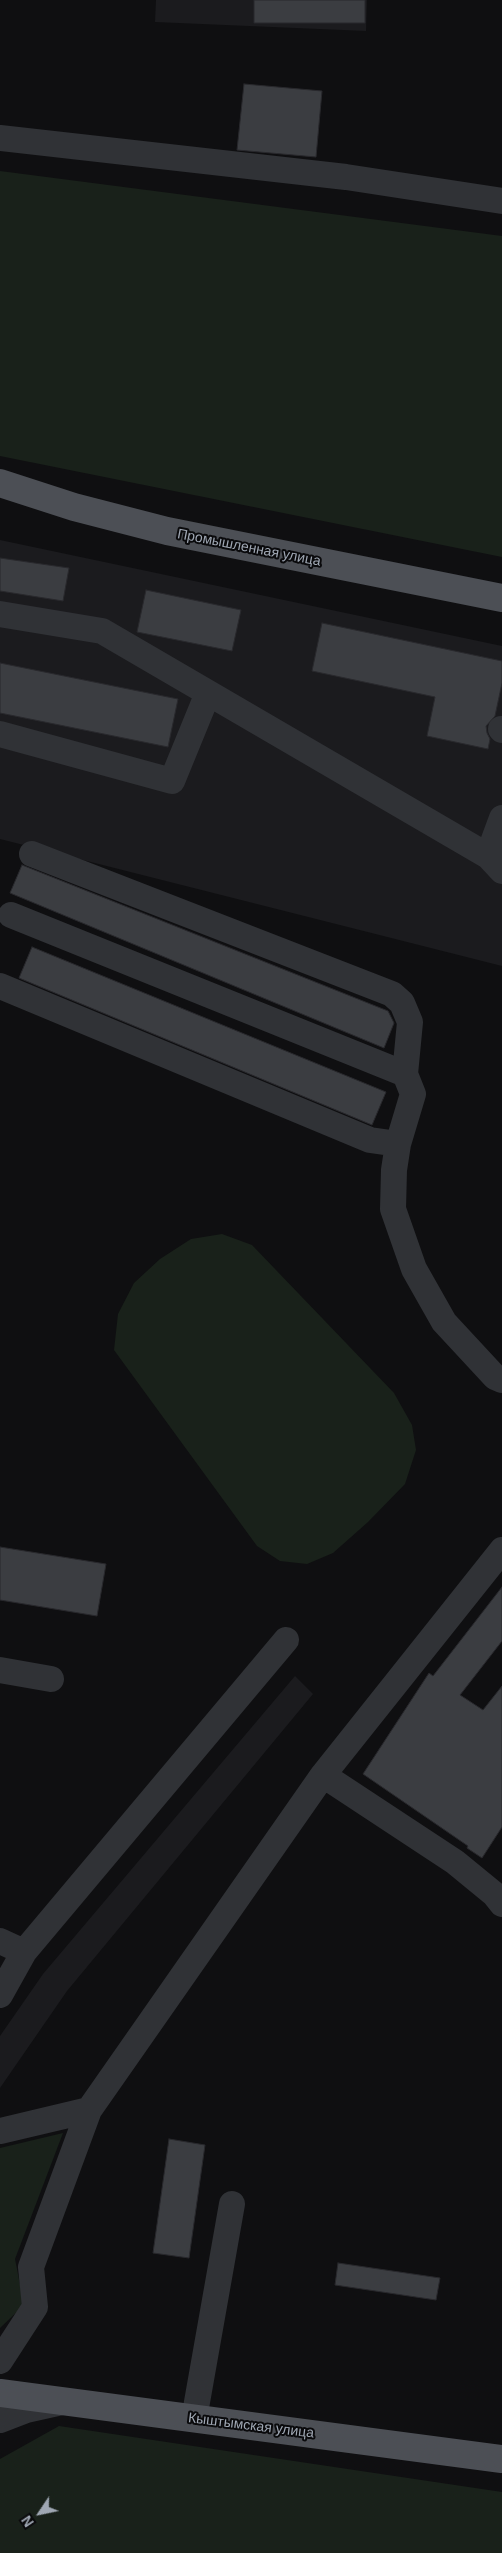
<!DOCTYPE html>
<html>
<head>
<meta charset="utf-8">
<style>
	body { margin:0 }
	#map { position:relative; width:502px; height:2553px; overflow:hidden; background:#0f0f11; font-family:Helvetica,sans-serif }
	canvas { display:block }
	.north { position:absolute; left:15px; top:2488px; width:50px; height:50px; -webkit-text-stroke:4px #0a0a0c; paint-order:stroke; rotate:236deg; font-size:14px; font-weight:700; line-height:20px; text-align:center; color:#9fa7b3 }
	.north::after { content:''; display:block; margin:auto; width:18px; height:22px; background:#9fa7b3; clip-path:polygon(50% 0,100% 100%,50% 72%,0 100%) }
</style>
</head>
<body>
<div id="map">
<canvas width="502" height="2553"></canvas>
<div class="north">N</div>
</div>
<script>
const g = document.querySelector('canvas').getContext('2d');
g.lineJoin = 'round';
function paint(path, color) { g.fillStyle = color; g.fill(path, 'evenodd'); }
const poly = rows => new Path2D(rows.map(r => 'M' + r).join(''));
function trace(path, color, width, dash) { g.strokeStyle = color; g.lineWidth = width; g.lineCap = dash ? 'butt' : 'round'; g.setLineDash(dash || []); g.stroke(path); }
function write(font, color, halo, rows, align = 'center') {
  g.font = font + ' Helvetica,sans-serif'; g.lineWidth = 4; g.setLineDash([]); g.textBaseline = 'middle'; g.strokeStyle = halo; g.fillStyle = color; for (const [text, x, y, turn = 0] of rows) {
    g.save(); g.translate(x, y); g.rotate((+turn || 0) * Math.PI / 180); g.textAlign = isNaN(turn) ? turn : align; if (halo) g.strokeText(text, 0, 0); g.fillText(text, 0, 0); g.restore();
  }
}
paint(poly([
	[156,0,367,0,366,31,155,22],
	[0,540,502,646,502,966,0,839],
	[295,1676,313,1694,67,1991,0,2088,0,2036,43,1974]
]), '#1b1b1e');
paint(poly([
	[0,171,502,236,502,557,0,456],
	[222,1234,252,1245,394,1393,412,1425,416,1450,405,1484,368,1522,333,1553,307,1564,280,1561,257,1546,114,1350,118,1314,134,1283,160,1259,191,1239],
	[63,2133,15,2259,24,2305,0,2328,0,2148],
	[59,2426,502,2492,502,2553,0,2553,0,2459]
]), '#19211a');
const building = poly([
	[254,0,365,0,365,23,254,23,254,0],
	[244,84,322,91,316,157,237,150,244,84],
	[0,558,69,568,63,601,0,591,0,558],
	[146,590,241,610,232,651,137,632,146,590],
	[322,623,502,661,502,683,495,716,486,726,487,733,490,739,488,749,427,736,435,697,312,671,322,623],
	[0,663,178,699,168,747,0,713,0,663],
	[22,865,388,1011,394,1023,384,1048,10,893,22,865],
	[32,947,386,1092,372,1125,19,978,32,947],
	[0,1547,106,1564,97,1616,0,1600,0,1547],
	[502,1587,502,1641,460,1695,483,1710,502,1686,502,1827,482,1858,467,1848,468,1846,363,1774,429,1673,433,1676,502,1587],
	[169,2139,205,2145,189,2258,153,2253,169,2139],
	[338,2263,440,2278,436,2300,335,2285,338,2263]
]);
paint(building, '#3b3d41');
trace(building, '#29292d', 1);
trace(poly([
	[0,138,346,177,502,201],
	[0,614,102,631,488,856,502,871],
	[501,729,502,730],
	[0,734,172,781,208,693],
	[32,854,392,994,402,1003,410,1022,405,1074],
	[488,856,502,818],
	[11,915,405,1074,413,1094,398,1144,394,1170,393,1209,414,1269,444,1322,495,1377,502,1380],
	[0,986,370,1140,398,1144],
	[0,1670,51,1679],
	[323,1775,455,1862,494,1894,502,1904],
	[0,1941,24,1952],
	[0,1995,24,1952,286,1640],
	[0,2131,89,2110],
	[0,2361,35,2307,31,2267,89,2110,323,1775,502,1550],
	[194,2419,232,2204],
	[0,2420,26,2410,62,2402]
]), '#303236', 26);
trace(poly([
	[0,483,74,507,167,531,502,598],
	[0,2393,502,2459]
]), '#4c4f55', 28);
write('14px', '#9fa7b3', '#0a0a0c', [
	["Промышленная улица",249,548,11],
	["Кыштымская улица",251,2426,7]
]);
</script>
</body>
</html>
